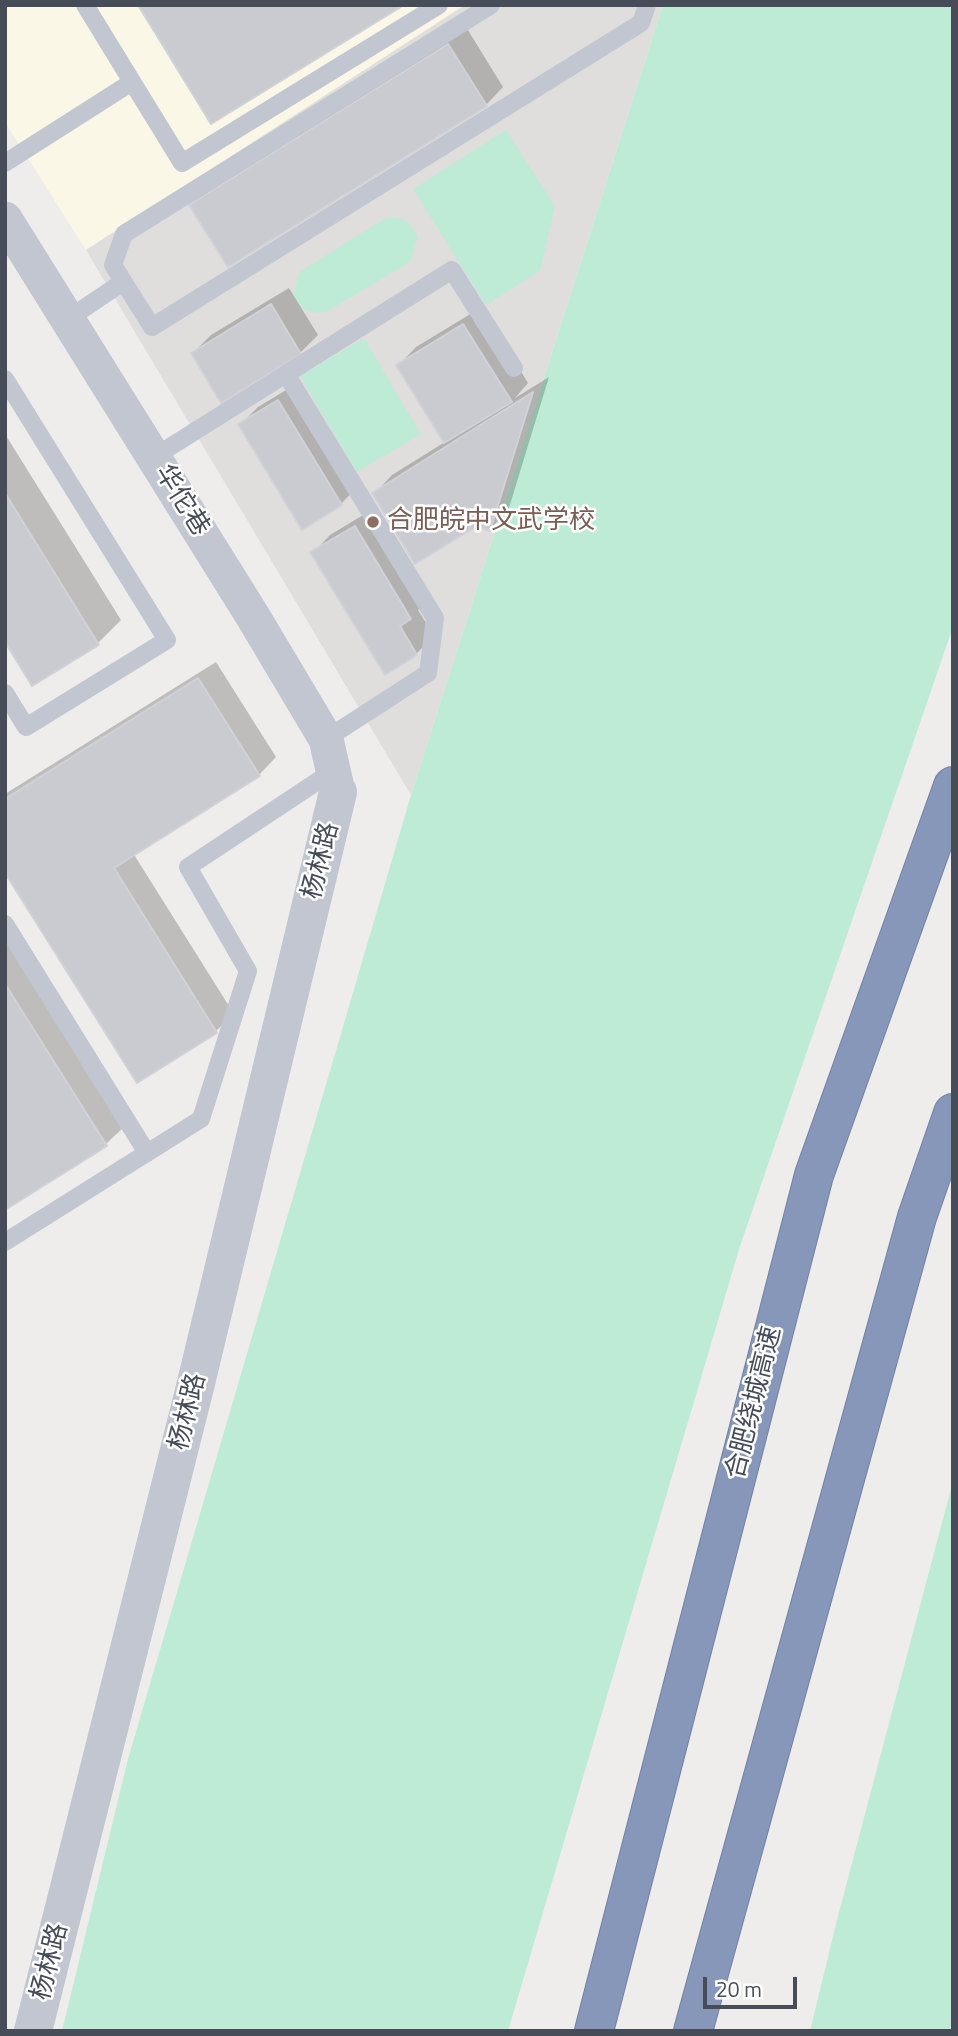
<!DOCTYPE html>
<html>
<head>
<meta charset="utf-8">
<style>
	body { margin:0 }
	#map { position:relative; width:958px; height:2036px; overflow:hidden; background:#efedec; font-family:"Titillium Web",sans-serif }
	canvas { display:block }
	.frame { position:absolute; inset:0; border:7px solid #464d58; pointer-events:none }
	.scale { position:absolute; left:703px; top:1977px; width:94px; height:32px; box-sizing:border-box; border:4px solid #464d58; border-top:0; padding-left:9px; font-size:21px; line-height:24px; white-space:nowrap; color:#464d58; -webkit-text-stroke:5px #fff; paint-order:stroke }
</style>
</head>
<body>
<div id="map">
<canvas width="958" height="2036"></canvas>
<div class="frame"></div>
<div class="scale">20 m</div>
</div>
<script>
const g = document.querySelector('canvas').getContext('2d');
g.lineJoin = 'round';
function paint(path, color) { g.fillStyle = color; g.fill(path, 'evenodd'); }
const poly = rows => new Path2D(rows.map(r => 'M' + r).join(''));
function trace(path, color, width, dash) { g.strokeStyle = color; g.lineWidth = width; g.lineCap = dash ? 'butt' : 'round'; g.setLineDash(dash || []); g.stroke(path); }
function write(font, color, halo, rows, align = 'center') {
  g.font = font + ' "Titillium Web","Noto Sans SC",sans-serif'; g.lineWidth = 5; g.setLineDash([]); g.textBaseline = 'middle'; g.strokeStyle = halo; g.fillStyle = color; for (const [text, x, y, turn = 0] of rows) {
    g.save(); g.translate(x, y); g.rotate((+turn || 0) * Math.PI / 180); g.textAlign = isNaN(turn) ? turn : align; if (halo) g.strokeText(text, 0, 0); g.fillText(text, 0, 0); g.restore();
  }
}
paint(poly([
	[5,5,465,5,86,250,5,122]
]), '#faf7e6');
paint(poly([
	[465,5,663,5,411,795,86,250]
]), '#e0dedd');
paint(poly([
	[663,5,953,5,953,627,740,1246,508,2031,62,2031,128,1759,411,795],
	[506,130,555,206,540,271,486,305,413,189],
	[395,217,408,222,418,237,410,262,326,312,314,313,303,309,294,295,299,272,384,219],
	[364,338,421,434,357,472,300,376],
	[953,1481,953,2031,810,2031,838,1916]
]), '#bdebd6');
paint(poly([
	[466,27,503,87,486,105,192,205,209,188],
	[289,288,318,335,300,353,193,353,211,335],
	[482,307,528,383,515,398,549,377,508,511,490,529,375,493,392,475,445,442,399,365,416,347],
	[296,384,358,486,341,504,241,424,258,407],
	[5,434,121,620,98,643,33,684,5,639],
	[373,509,428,600,418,610,434,636,416,654,386,672,313,553,330,535],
	[216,662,276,757,259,775,133,853,234,1014,216,1031,5,870,5,794],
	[5,938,124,1127,106,1144,5,1208]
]), '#0003');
const building = poly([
	[138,5,404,5,211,124,138,5],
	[448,44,487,106,228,267,189,205,448,44],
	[271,304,301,354,221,403,191,353,271,304],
	[463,324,512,402,444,443,396,365,463,324],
	[533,392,490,531,477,526,415,564,372,493,533,392],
	[278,400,342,505,302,530,238,424,278,400],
	[5,493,99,645,32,686,5,642,5,493],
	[355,526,411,619,400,626,417,655,385,675,310,552,355,526],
	[198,678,260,776,114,868,217,1033,137,1083,5,873,5,799,198,678],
	[5,984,107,1146,5,1210,5,984]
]);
paint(building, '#cacbd1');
trace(building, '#d1d2d8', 2);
const motorway = poly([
	[594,2031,814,1175,953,786],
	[693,2031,917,1217,953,1113]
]);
trace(motorway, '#7282a4', 40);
trace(poly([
	[85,5,182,163,439,5],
	[491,5,124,234,113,265,152,327,641,23,647,5],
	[5,163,132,82],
	[68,319,123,282],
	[5,379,167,640,26,727,5,693],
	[154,457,286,374],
	[326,739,428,673,435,618,286,374,452,270,514,368],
	[5,924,147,1153],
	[5,1242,201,1119,248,971,188,867,333,771]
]), '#c1c6d1', 18);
trace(poly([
	[5,219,252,615,326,739,338,792]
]), '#c1c6d1', 35);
trace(poly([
	[33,2031,196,1383,338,792]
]), '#c1c6d1', 38);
trace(motorway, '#8797b9', 38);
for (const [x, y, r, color] of [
	[373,522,7,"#8d6e63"]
]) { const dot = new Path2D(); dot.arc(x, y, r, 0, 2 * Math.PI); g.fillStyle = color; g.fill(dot); trace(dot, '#fff', 2.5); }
write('26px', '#464d58', '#fff', [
	["华佗巷",181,501,58],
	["杨林路",322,861,-76],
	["合肥绕城高速",755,1403,-76],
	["杨林路",189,1412,-76],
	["杨林路",51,1962,-76]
]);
write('26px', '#785e54', '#fff', [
	["合肥皖中文武学校",387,522]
], 'left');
</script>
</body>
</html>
